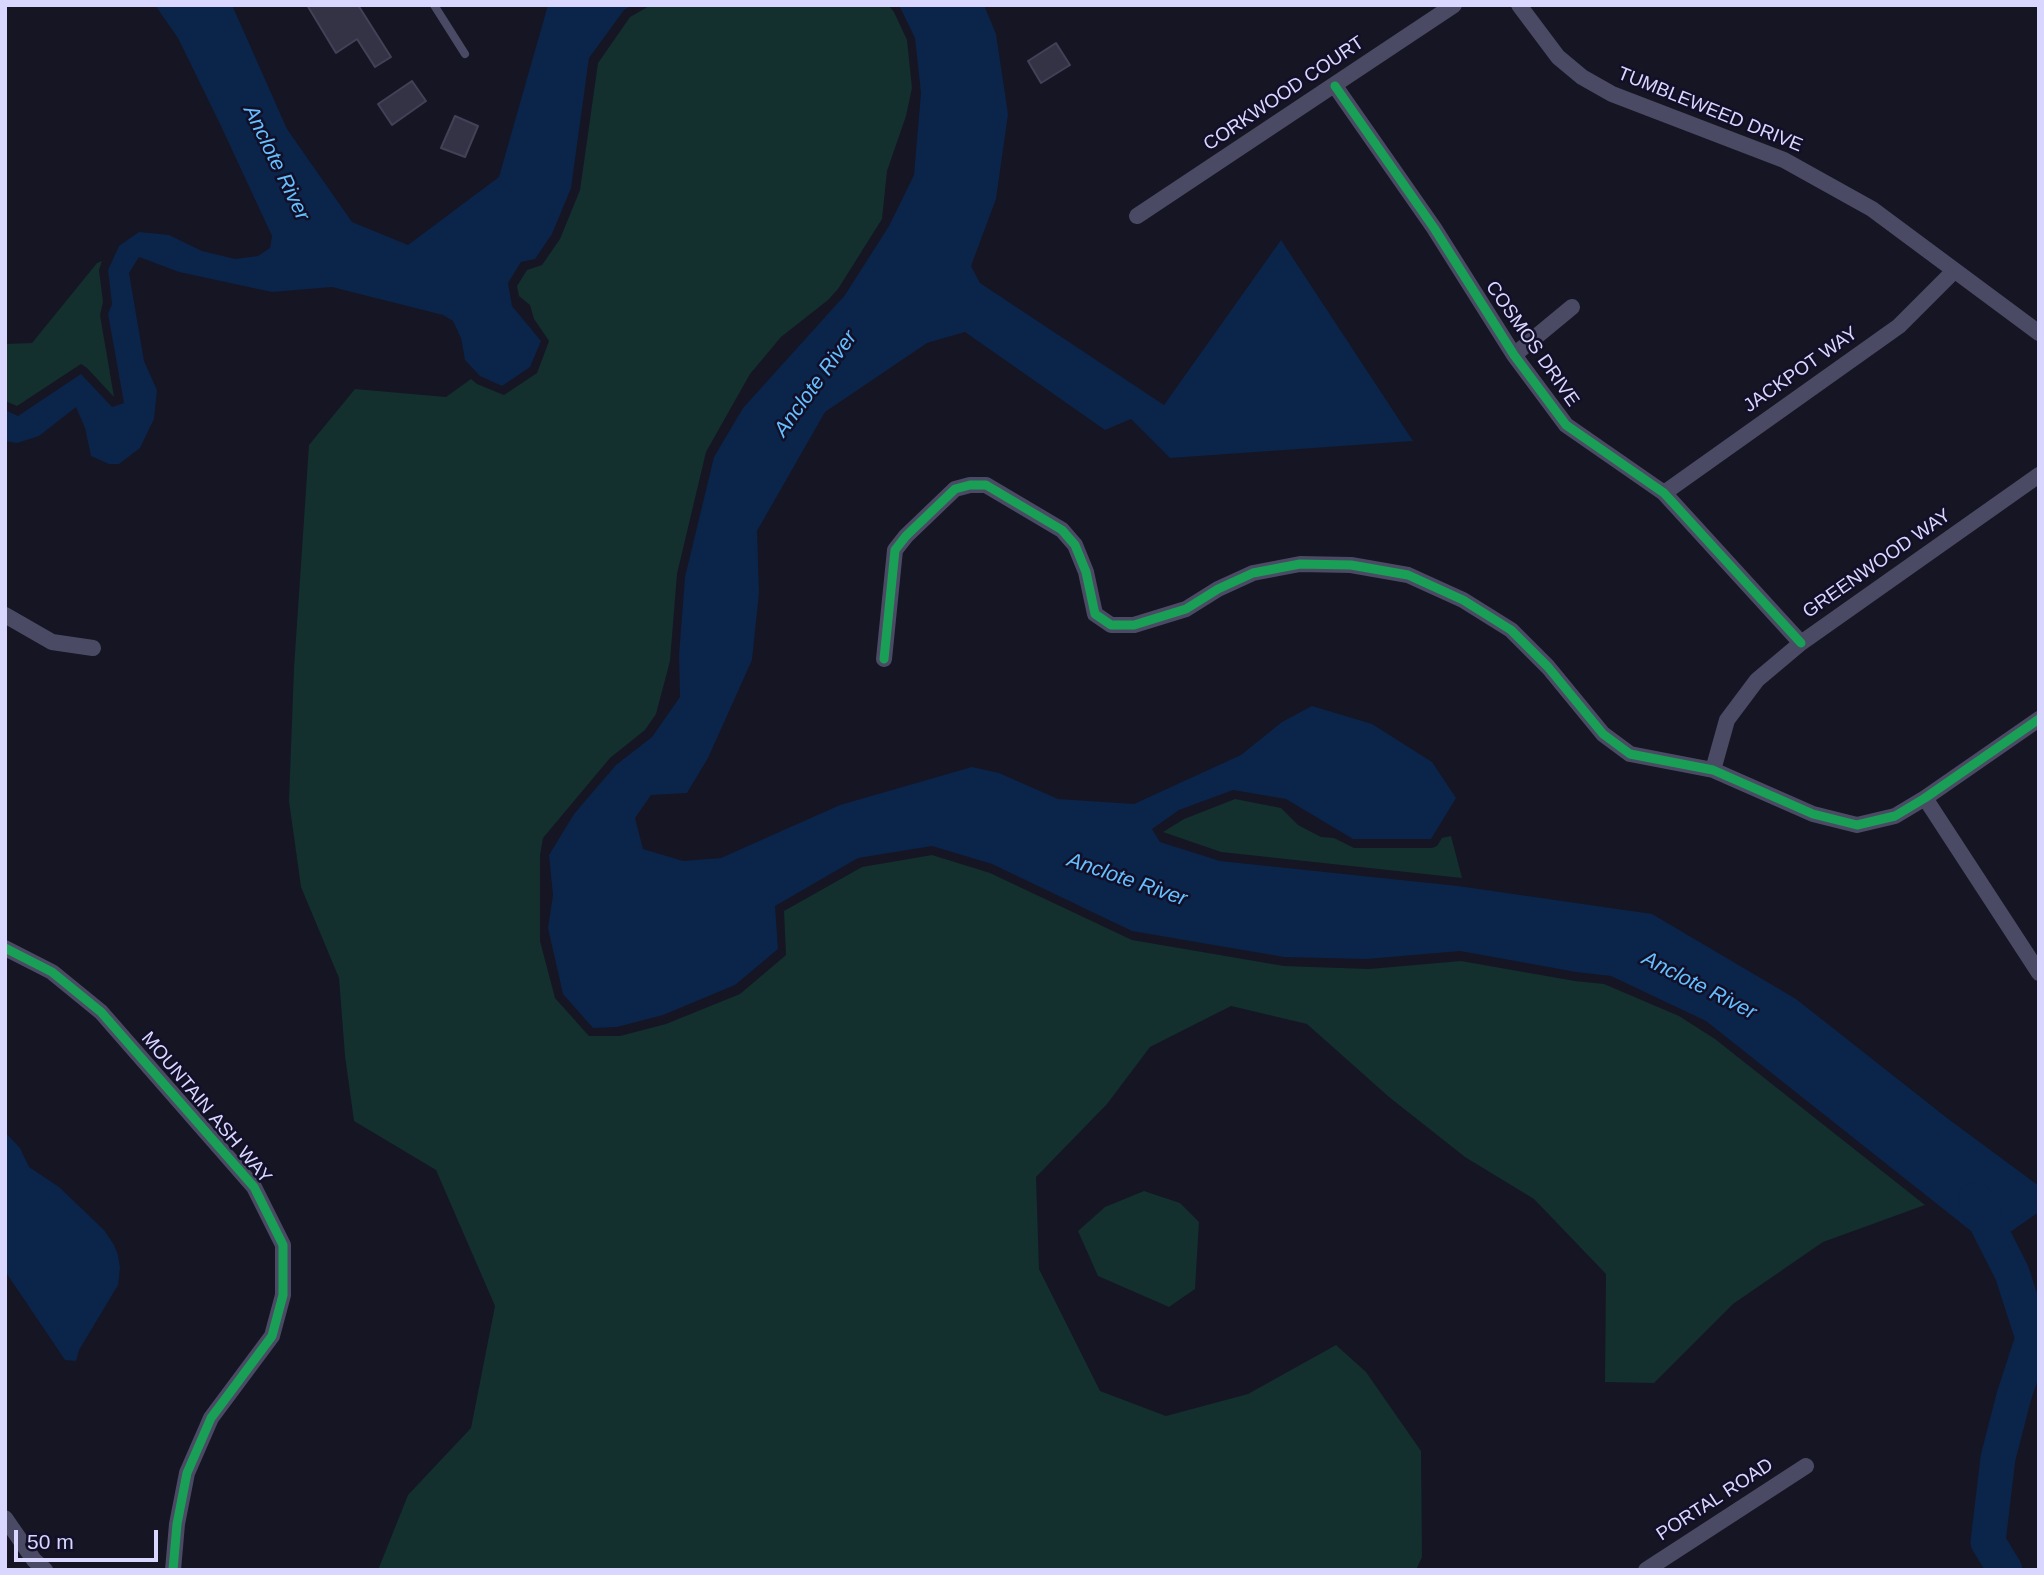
<!DOCTYPE html>
<html>
<head>
<meta charset="utf-8">
<style>
	body { margin:0 }
	#map { position:relative; width:2044px; height:1575px; overflow:hidden; background:#161523; font-family:Helvetica,sans-serif }
	canvas { display:block }
	.frame { position:absolute; inset:0; border:7px solid #d9d7ff; pointer-events:none }
	.scale { position:absolute; left:14px; top:1530px; width:144px; height:32px; box-sizing:border-box; border:4px solid #d9d7ff; border-top:0; padding-left:9px; font-size:21px; line-height:24px; white-space:nowrap; color:#d9d7ff; -webkit-text-stroke:5px #120f29; paint-order:stroke }
</style>
</head>
<body>
<div id="map">
<canvas width="2044" height="1575"></canvas>
<div class="frame"></div>
<div class="scale">50 m</div>
</div>
<script>
const g = document.querySelector('canvas').getContext('2d');
g.lineJoin = 'round';
function paint(path, color) { g.fillStyle = color; g.fill(path, 'evenodd'); }
const poly = rows => new Path2D(rows.map(r => 'M' + r).join(''));
function trace(path, color, width, dash) { g.strokeStyle = color; g.lineWidth = width; g.lineCap = dash ? 'butt' : 'round'; g.setLineDash(dash || []); g.stroke(path); }
function write(font, color, halo, rows, align = 'center') {
  g.font = font + ' Helvetica,sans-serif'; g.lineWidth = 5; g.setLineDash([]); g.textBaseline = 'middle'; g.strokeStyle = halo; g.fillStyle = color; for (const [text, x, y, turn = 0] of rows) {
    g.save(); g.translate(x, y); g.rotate((+turn || 0) * Math.PI / 180); g.textAlign = isNaN(turn) ? turn : align; if (halo) g.strokeText(text, 0, 0); g.fillText(text, 0, 0); g.restore();
  }
}
paint(poly([
	[651,5,888,5,894,12,907,40,912,88,906,116,887,171,882,219,838,289,828,300,781,337,750,374,706,452,677,574,670,661,656,714,645,730,610,758,543,838,540,855,540,941,555,998,589,1036,620,1036,666,1024,740,994,786,955,784,911,862,867,932,855,990,873,1132,940,1284,966,1369,969,1461,961,1575,981,1604,984,1679,1016,1715,1039,1925,1205,1823,1242,1733,1304,1654,1383,1605,1382,1606,1274,1534,1199,1465,1157,1389,1097,1307,1024,1231,1006,1150,1047,1107,1104,1036,1177,1039,1269,1100,1391,1166,1416,1248,1394,1336,1345,1366,1372,1421,1451,1422,1557,1416,1570,378,1570,408,1495,471,1428,495,1306,436,1170,354,1121,345,1056,339,978,301,887,289,801,294,668,309,445,355,389,446,397,471,379,477,384,504,395,537,373,549,341,534,319,530,305,519,296,517,286,527,270,542,265,560,239,580,190,598,63,630,17],
	[102,261,99,270,103,302,100,315,114,397,87,368,81,364,17,406,5,401,5,344,32,343,97,263],
	[1235,799,1281,808,1298,825,1321,837,1334,838,1354,848,1432,848,1437,846,1442,838,1451,836,1462,878,1221,852,1163,832,1184,819],
	[1144,1191,1180,1203,1199,1222,1195,1289,1169,1307,1098,1276,1078,1231,1105,1207]
]), '#132f2e');
paint(poly([
	[155,5,232,5,287,129,352,222,408,245,499,177,548,5,632,5,624,10,589,58,571,188,552,234,535,259,521,262,508,283,512,306,541,341,530,367,502,386,480,376,465,360,461,338,453,321,443,315,332,287,272,292,179,272,139,257,129,273,144,361,157,390,154,419,140,448,119,464,109,464,91,456,85,428,76,407,39,436,17,443,5,441,5,410,18,416,81,374,112,407,124,403,108,314,112,304,108,270,119,246,139,232,169,235,202,251,235,259,258,256,270,248,272,236,221,126,178,38],
	[899,5,984,5,996,34,1008,114,996,199,971,266,980,283,1164,405,1281,240,1413,441,1170,458,1131,419,1105,430,965,332,927,343,825,412,757,531,759,593,752,660,708,758,687,793,651,795,635,818,643,849,683,861,721,858,840,805,972,767,999,773,1058,799,1134,804,1241,755,1282,722,1312,706,1372,724,1432,762,1456,798,1431,839,1353,839,1286,799,1233,790,1179,810,1152,829,1160,842,1220,861,1458,886,1652,914,1796,999,1947,1118,2039,1186,2039,1212,1990,1246,1706,1021,1611,976,1576,972,1460,951,1367,959,1284,957,1132,931,992,864,932,846,858,858,775,906,778,949,735,985,663,1015,617,1027,593,1028,563,994,548,928,553,895,549,855,574,814,616,765,652,737,680,697,679,655,685,577,714,457,743,408,845,295,889,226,914,175,921,93,915,38],
	[5,1132,20,1148,29,1167,59,1187,104,1230,114,1245,118,1255,120,1268,118,1285,79,1350,76,1361,65,1360,5,1271]
]), '#0b2449');
trace(poly([
	[1975,1200,2012,1273,2033,1338,2014,1396,1998,1458,1988,1542,2005,1570]
]), '#0b2449', 35);
const building = poly([
	[307,5,358,5,391,57,375,67,357,39,336,53,307,5],
	[1056,43,1070,65,1041,83,1028,61,1056,43],
	[412,81,426,101,392,125,378,104,412,81],
	[455,116,478,126,465,157,441,148,455,116]
]);
paint(building, '#343345');
trace(building, '#434057', 2);
trace(poly([
	[434,5,465,54]
]), '#4a4a64', 8);
trace(poly([
	[1519,5,1558,57,1582,77,1612,94,1784,160,1872,209,2039,333],
	[1335,86,1434,228,1514,355,1566,425,1664,493,1801,643],
	[1137,216,1454,5],
	[1514,355,1572,307],
	[1664,493,1899,326,1954,271],
	[5,615,52,642,93,648],
	[884,659,895,550,906,536,955,489,970,485,986,485,1062,530,1075,545,1086,572,1095,614,1111,625,1134,625,1186,609,1218,589,1253,573,1300,564,1351,565,1408,575,1463,600,1511,630,1548,667,1603,734,1630,754,1713,770,1813,814,1857,825,1895,816,1925,798,2039,719],
	[1713,770,1727,720,1757,680,1801,643,2039,475],
	[1925,798,2039,973],
	[5,948,52,972,101,1012,254,1187,283,1245,283,1295,272,1336,211,1418,187,1473,177,1524,173,1570],
	[5,1518,34,1560,45,1570],
	[1646,1570,1806,1466]
]), '#4a4a64', 16);
trace(poly([
	[1335,86,1434,228,1514,355,1566,425,1664,493,1801,643],
	[884,659,895,550,906,536,955,489,970,485,986,485,1062,530,1075,545,1086,572,1095,614,1111,625,1134,625,1186,609,1218,589,1253,573,1300,564,1351,565,1408,575,1463,600,1511,630,1548,667,1603,734,1630,754,1713,770,1813,814,1857,825,1895,816,1925,798,2039,719],
	[5,948,52,972,101,1012,254,1187,283,1245,283,1295,272,1336,211,1418,187,1473,177,1524,173,1570]
]), '#1a9f57', 9);
write('19px', '#d9d7ff', '#120f29', [
	["CORKWOOD COURT",1284,94,-34],
	["TUMBLEWEED DRIVE",1710,110,22],
	["COSMOS DRIVE",1532,344,55],
	["JACKPOT WAY",1801,370,-35],
	["GREENWOOD WAY",1877,564,-35],
	["MOUNTAIN ASH WAY",206,1108,50],
	["PORTAL ROAD",1715,1500,-33]
]);
write('italic 21px', '#65c0ff', '#120f29', [
	["Anclote River",276,163,64],
	["Anclote River",816,384,-54],
	["Anclote River",1127,880,19],
	["Anclote River",1699,986,27]
]);
</script>
</body>
</html>
